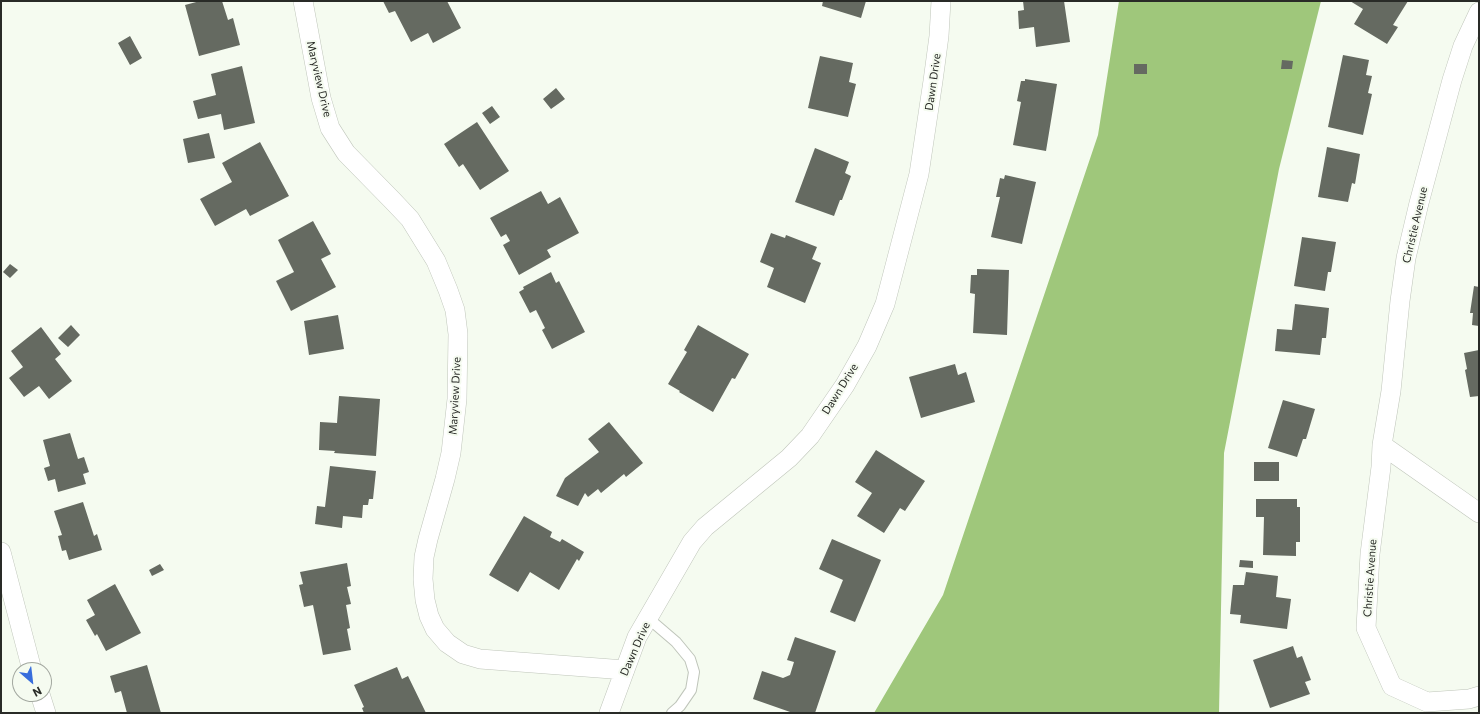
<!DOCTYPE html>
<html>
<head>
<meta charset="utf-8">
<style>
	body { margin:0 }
	#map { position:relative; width:1480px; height:714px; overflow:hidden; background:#f5fbf0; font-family:Commissioner,sans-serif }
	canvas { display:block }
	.frame { position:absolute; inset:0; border:2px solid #292b27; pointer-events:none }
	.north { position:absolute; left:12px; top:662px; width:40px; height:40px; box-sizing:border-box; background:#f5fbf0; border:1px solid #a3a8a0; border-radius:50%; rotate:152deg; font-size:11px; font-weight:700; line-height:16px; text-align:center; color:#292b27 }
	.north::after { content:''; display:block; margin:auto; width:14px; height:18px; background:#386ddc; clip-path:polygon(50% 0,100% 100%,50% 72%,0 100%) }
</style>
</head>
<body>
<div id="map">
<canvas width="1480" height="714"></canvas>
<div class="frame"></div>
<div class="north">N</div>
</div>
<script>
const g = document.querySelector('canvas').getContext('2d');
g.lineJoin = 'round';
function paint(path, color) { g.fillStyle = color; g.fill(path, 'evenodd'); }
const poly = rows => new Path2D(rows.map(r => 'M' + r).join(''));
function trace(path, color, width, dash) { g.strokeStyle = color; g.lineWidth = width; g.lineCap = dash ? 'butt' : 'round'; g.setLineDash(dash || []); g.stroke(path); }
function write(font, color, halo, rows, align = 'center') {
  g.font = font + ' Commissioner,sans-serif'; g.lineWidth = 4; g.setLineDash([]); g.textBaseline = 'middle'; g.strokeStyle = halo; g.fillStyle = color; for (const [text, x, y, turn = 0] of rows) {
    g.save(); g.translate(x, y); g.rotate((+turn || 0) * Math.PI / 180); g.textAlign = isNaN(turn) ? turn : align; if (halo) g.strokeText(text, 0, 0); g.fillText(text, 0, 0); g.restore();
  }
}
paint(poly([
	[1119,1,1321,1,1279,169,1224,453,1219,713,874,713,943,595,1098,135]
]), '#9fc77b');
paint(poly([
	[200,1,222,1,228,20,233,18,240,45,199,56,185,5],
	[383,1,447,1,461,28,433,43,428,33,411,42,395,11,389,13],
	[823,1,866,1,861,18,822,6],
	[1023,1,1064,1,1070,42,1036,47,1034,27,1019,29,1018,11,1024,10],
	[1350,1,1408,1,1393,25,1398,27,1387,44,1354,24,1363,9],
	[130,36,142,58,130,65,118,43],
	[1343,55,1369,60,1366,75,1372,76,1368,93,1372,94,1363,135,1328,127],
	[820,56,853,63,849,82,856,84,848,117,808,108],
	[1282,60,1293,61,1292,69,1281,69],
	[1134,64,1147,64,1147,74,1134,74],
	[242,66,255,123,224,130,221,114,198,119,193,101,216,95,211,74],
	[1025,79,1057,84,1046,151,1013,145,1021,102,1017,101,1021,81,1025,81],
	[556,88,565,99,551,109,543,99],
	[492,106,500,117,490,124,482,113],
	[477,122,509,171,480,190,463,164,459,167,444,144],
	[209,133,215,158,188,163,183,139],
	[260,142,289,196,250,216,246,209,215,226,200,199,232,182,222,163],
	[1327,147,1360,154,1355,184,1352,183,1348,202,1318,197],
	[815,148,849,162,845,173,851,176,842,200,840,200,834,216,795,202],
	[1005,175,1036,182,1022,244,991,237,1000,197,996,197,1000,178,1004,179],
	[541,191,548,204,560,197,579,233,547,250,551,257,519,275,503,245,510,241,506,234,501,237,490,218],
	[313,221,331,254,321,259,336,287,291,311,276,281,294,272,278,240],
	[771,233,785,238,786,235,817,247,812,259,821,263,805,303,767,287,774,268,760,262],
	[1302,237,1336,242,1331,272,1328,272,1325,291,1294,286],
	[10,264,18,270,10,278,3,272],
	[977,269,1009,270,1007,335,973,333,975,294,970,293,971,275,977,275],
	[551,272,556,283,559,281,585,332,552,349,542,330,545,328,536,310,530,313,519,292,524,289,523,287],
	[1474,286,1479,287,1479,326,1472,325,1473,313,1470,313],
	[1295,304,1329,308,1326,338,1322,338,1320,355,1275,351,1277,329,1292,330],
	[338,315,344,349,309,355,304,321],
	[71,325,80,335,68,347,58,338],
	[698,325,749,354,735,379,732,378,713,412,679,392,680,391,668,384,687,352,684,350],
	[41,327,61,354,55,359,72,381,49,399,39,386,24,397,9,378,23,367,11,351],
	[1479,350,1479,396,1470,397,1465,370,1467,369,1464,353],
	[955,364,958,375,966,372,975,402,921,418,909,377],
	[339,396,380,399,376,456,334,453,335,451,319,450,320,422,337,423],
	[1283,400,1315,409,1306,439,1303,439,1297,457,1268,448],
	[609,422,643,463,626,477,624,474,601,493,598,489,588,497,585,493,578,506,556,496,565,478,599,452,588,439],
	[70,433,78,459,84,457,89,472,83,474,86,484,58,492,55,479,48,481,44,468,50,466,43,440],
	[876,450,925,481,905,511,900,508,884,533,857,516,872,493,855,482],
	[1254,462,1279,462,1279,481,1254,481],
	[330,466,376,471,373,499,369,499,368,505,363,505,362,518,343,516,342,528,315,524,317,506,325,507],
	[1256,499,1297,499,1297,507,1300,507,1300,542,1296,542,1296,556,1263,555,1264,517,1256,517],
	[83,502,94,536,97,534,102,550,69,560,66,550,62,551,58,536,62,535,54,511],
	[524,516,552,532,550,537,560,542,562,539,584,552,579,561,577,559,559,590,530,572,518,592,489,575],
	[832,539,881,560,855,622,830,612,843,580,819,569],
	[1240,560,1253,561,1253,568,1239,567],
	[347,563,351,586,347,587,351,604,346,605,350,628,347,629,351,650,323,655,313,605,304,607,299,585,303,584,300,572],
	[160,564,164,570,152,576,149,570],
	[1246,572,1278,576,1276,597,1291,599,1287,629,1240,623,1241,615,1230,614,1233,585,1244,585],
	[115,584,141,633,106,651,97,634,95,636,86,620,95,615,87,600],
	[795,637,836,651,815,713,800,712,793,713,753,699,762,671,783,678,790,675,794,662,787,660],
	[1293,646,1297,658,1302,656,1311,680,1305,682,1310,694,1270,708,1253,660],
	[147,665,161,713,127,713,121,691,115,693,110,676],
	[397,667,402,679,408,676,426,713,364,713,362,708,364,707,354,685]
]), '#656a61');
const lane = poly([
	[648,618,676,642,690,659,694,672,691,690,680,706,672,713]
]);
const street = poly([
	[303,1,321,98,330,128,346,153,393,201,410,219,436,261,448,290,455,310,458,334,457,399,451,453,445,479,428,539,424,557,423,579,425,600,429,616,435,629,447,643,463,654,480,659,625,670],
	[1479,12,1463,46,1452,80,1419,203,1406,258,1400,301,1391,391,1382,445,1381,467,1370,554,1366,628,1392,686,1427,702,1469,699,1479,696],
	[1382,445,1479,513],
	[1,552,32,670],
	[40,694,46,713],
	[609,713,637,637,692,542,705,527,789,458,810,436,845,385,867,346,885,304,919,174,933,81,939,36,941,1]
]);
trace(lane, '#bfc5ba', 12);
trace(street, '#bfc5ba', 20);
trace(lane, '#fff', 10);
trace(street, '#fff', 19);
write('11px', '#292b27', '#f5fbf0', [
	["Maryview Drive",319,79,77],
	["Dawn Drive",933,82,-82],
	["Christie Avenue",1415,225,-77],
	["Dawn Drive",840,389,-58],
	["Maryview Drive",455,396,-87],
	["Christie Avenue",1370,578,-86],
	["Dawn Drive",635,649,-66]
]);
</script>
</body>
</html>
